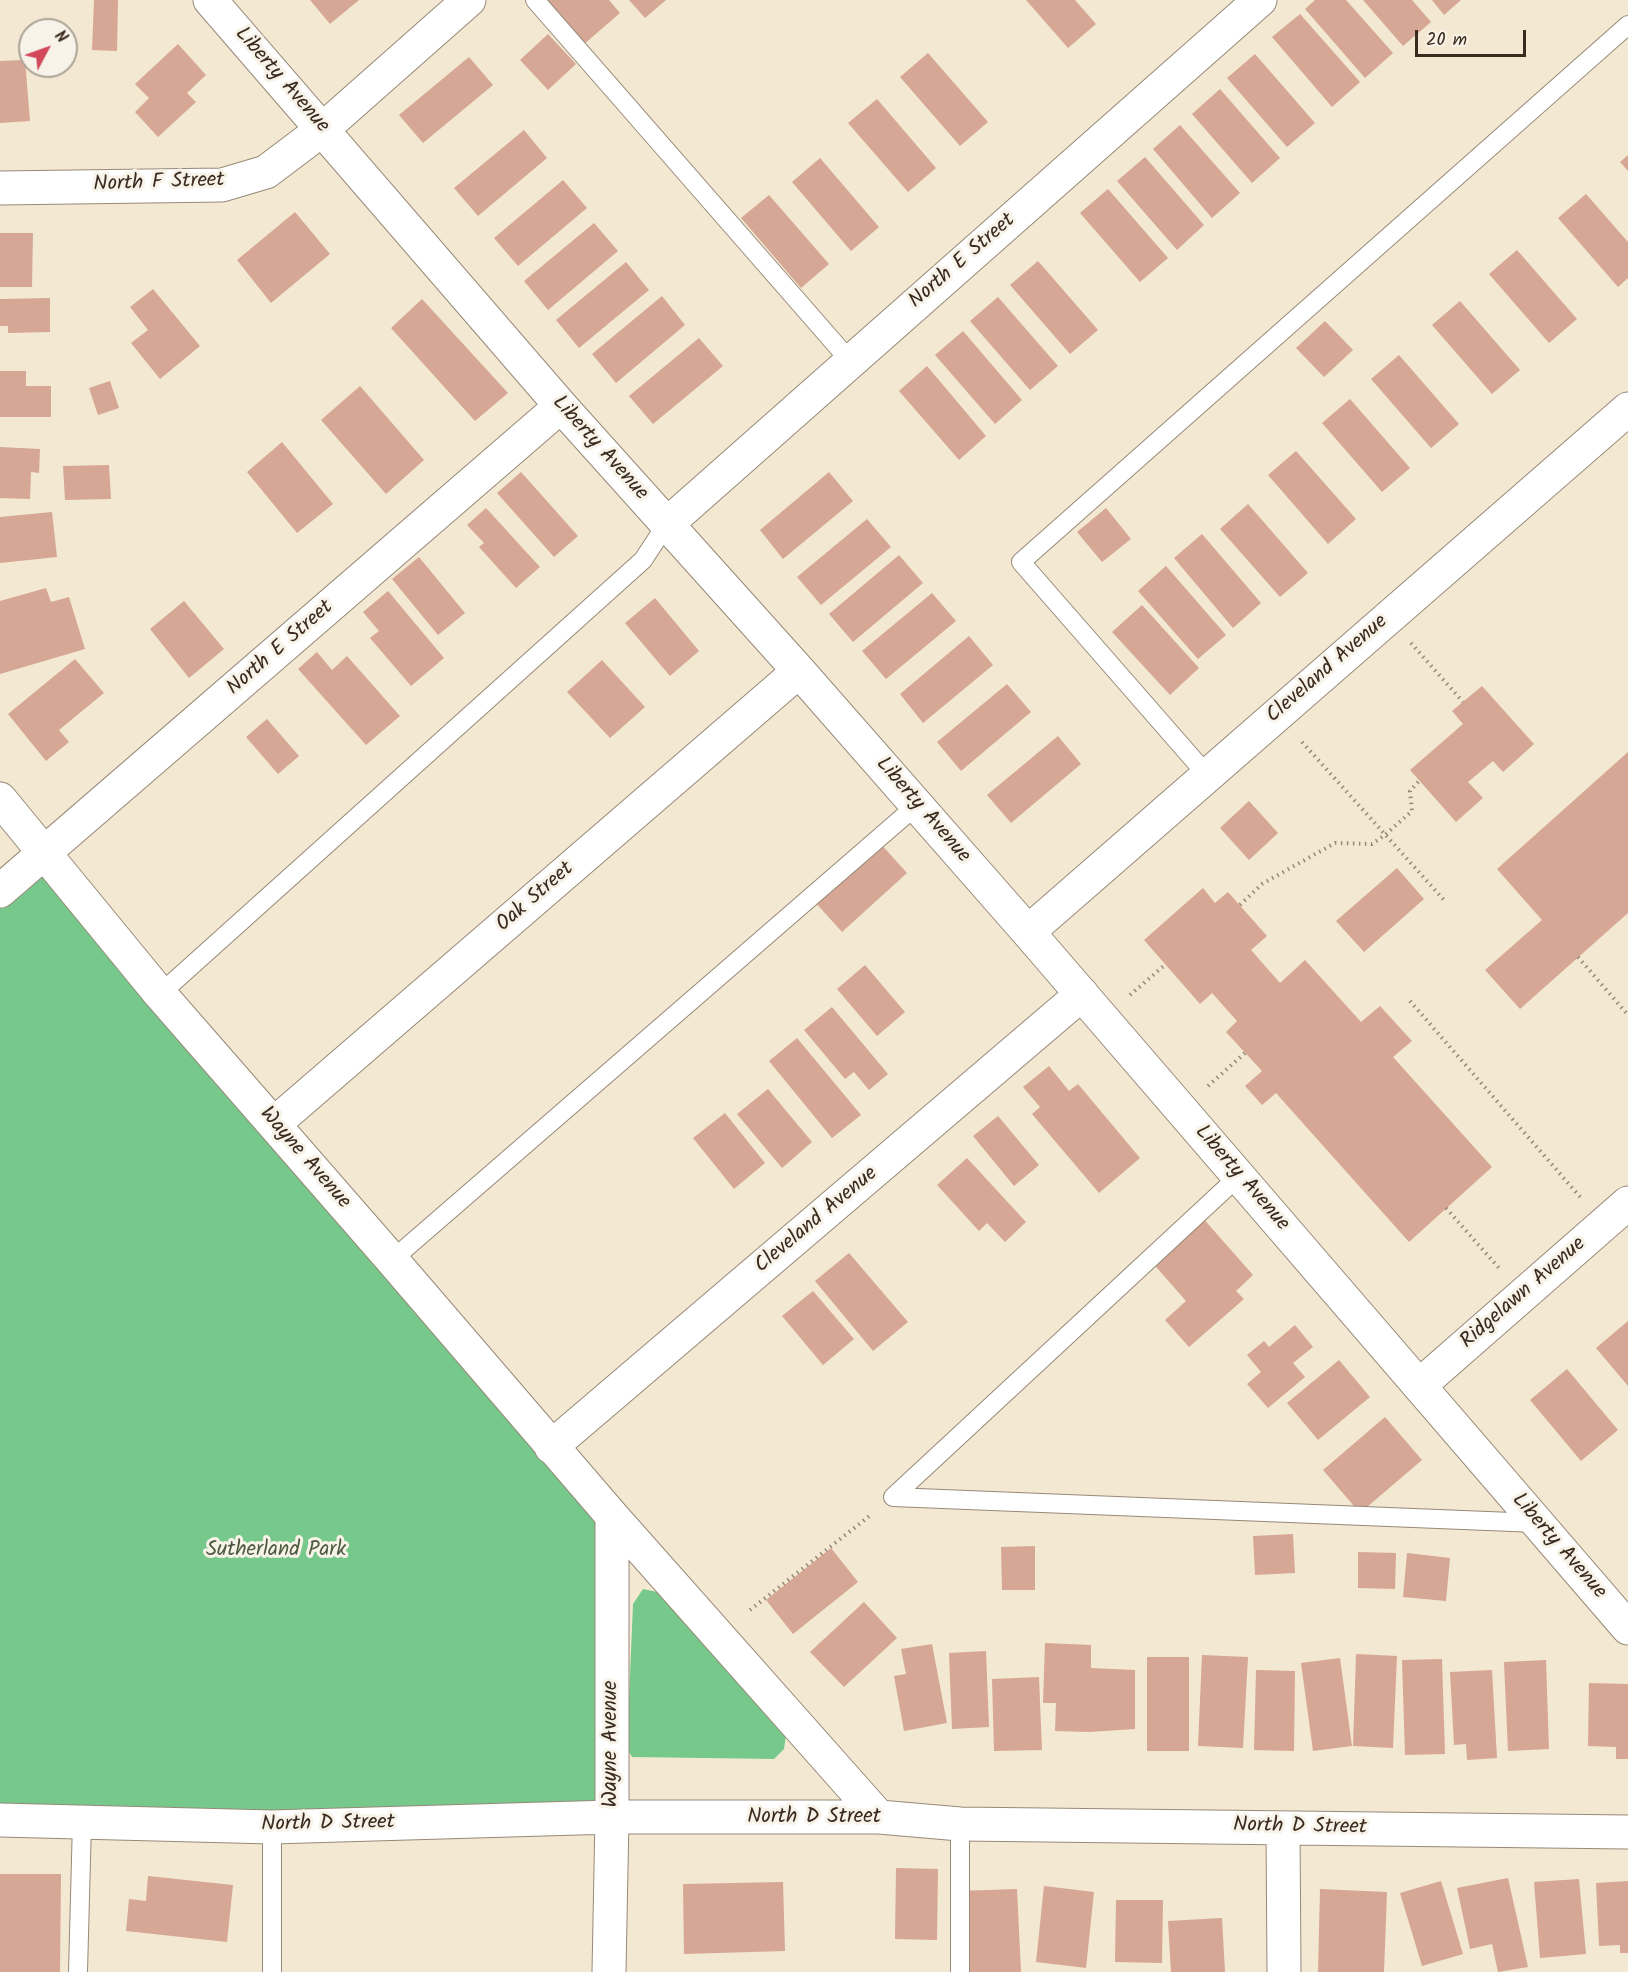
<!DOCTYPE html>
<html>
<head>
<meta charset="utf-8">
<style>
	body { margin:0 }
	#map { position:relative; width:1628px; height:1972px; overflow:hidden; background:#f3e8d1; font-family:Kalam,sans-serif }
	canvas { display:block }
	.north { position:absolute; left:18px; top:18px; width:60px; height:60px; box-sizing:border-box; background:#f7f3e8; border:2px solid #aca397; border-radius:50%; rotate:49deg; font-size:16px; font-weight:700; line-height:24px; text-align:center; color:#3b2a1e }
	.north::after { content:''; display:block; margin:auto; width:21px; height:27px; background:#d1495b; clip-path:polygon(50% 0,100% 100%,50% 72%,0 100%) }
	.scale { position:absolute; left:1415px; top:30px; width:111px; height:27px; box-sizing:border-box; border:3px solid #3b2a1e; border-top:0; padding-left:8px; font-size:18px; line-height:21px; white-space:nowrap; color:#3b2a1e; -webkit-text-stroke:4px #f7f3e8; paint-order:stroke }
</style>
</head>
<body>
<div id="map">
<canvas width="1628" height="1972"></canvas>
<div class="north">N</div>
<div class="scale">20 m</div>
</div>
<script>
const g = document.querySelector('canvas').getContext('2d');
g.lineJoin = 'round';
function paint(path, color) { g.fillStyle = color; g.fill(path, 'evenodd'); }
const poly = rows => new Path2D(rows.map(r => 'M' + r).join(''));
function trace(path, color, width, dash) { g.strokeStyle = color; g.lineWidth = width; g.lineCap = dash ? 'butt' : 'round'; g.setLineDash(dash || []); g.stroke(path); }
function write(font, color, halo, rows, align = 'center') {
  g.font = font + ' Kalam,sans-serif'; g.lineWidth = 6; g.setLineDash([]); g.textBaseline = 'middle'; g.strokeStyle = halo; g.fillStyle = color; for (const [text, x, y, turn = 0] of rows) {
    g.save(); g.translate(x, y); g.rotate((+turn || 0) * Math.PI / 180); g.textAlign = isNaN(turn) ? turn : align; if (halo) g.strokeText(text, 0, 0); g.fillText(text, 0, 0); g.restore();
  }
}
paint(poly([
	[45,854,612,1516,612,1817,0,1820,0,891],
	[643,1589,662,1593,786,1735,784,1749,774,1759,632,1757,627,1748,633,1604]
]), '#77c98b');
paint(poly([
	[94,0,118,0,117,51,92,50],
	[310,0,359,0,330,24],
	[546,0,609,0,620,13,583,45],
	[629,0,666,0,645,18],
	[1026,0,1075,0,1096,24,1068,48],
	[1315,0,1346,0,1393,53,1365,78,1305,9],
	[1363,0,1412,0,1431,22,1403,46],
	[1432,0,1461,0,1444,15],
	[1300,14,1360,82,1332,107,1272,37],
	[548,34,576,64,548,90,520,60],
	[178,44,206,75,187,93,196,102,158,137,135,112,149,98,135,84],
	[928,53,988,122,960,146,900,77],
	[1255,54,1315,123,1287,147,1227,78],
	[469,57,493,85,423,143,399,115],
	[25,60,30,121,0,123,0,61],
	[1220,89,1280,158,1252,183,1192,114],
	[877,99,936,168,908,192,848,123],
	[1180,125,1240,193,1212,218,1153,149],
	[524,130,547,158,478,216,454,188],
	[1628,155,1628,171,1620,162],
	[1145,157,1204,225,1177,250,1117,181],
	[820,158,879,227,851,251,792,182],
	[563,180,587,208,518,266,494,238],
	[1108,189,1168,258,1140,282,1080,213],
	[1586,194,1628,242,1628,278,1618,287,1558,218],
	[769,195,829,264,801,288,741,218],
	[295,212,330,254,271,303,237,260],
	[594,223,618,251,548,310,524,281],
	[0,233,33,233,32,287,0,287],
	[1517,250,1577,319,1549,343,1489,274],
	[1038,261,1098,330,1070,354,1010,285],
	[626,262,649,290,579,348,556,320],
	[153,289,200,346,160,379,131,343,148,330,130,307],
	[662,296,685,325,616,383,592,354],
	[998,297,1058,366,1030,390,970,321],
	[50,298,50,332,8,333,8,326,0,326,0,299],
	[422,299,508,393,475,421,391,328],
	[1460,301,1520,370,1492,394,1432,325],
	[1325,321,1353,350,1324,377,1296,348],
	[963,331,1022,400,995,424,935,355],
	[699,338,723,366,653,424,629,396],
	[1399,355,1459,424,1431,448,1371,379],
	[927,366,986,436,959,460,899,391],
	[0,371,26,371,26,386,51,386,51,417,0,417],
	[110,381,119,408,98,415,89,388],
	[360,386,424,460,386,494,321,420],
	[1350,399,1410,468,1382,492,1322,423],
	[282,442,333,504,297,533,247,472],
	[0,447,40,449,39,473,31,472,30,499,0,498],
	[1296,451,1356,519,1328,544,1268,475],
	[109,465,111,499,65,500,63,466],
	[521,472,578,536,554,557,497,493],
	[829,472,853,501,783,559,760,530],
	[1248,504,1308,573,1280,597,1220,529],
	[486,508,540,567,516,588,479,547,484,543,467,525],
	[1106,508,1131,539,1102,562,1077,532],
	[52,512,57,557,0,563,0,517],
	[867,519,891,547,821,605,797,577],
	[1202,534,1261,603,1233,628,1174,558],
	[899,555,923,583,853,642,829,614],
	[419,557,465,613,438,635,392,579],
	[1166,566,1226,635,1198,659,1138,591],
	[46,588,51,602,69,597,85,649,0,674,0,601],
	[388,591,444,658,411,686,370,638,379,631,363,612],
	[932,593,956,621,886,679,862,651],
	[655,598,699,651,670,676,625,623],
	[184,601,224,649,189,678,150,629],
	[1142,605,1199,668,1170,695,1112,632],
	[969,636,993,665,923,723,900,694],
	[317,652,332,670,347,656,400,716,366,745,298,669],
	[75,659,104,693,59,730,69,742,46,761,8,714],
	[602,660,645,707,610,738,567,692],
	[1007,684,1031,712,961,771,937,742],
	[1482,686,1534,744,1503,772,1493,761,1468,782,1483,798,1456,822,1410,770,1463,724,1452,711],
	[267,719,299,756,278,774,246,737],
	[1058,736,1081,764,1011,823,987,795],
	[1628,752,1628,913,1520,1009,1485,970,1542,920,1497,869],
	[1249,801,1278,833,1249,860,1220,828],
	[879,842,907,873,842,932,814,901],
	[1397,868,1424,899,1364,952,1336,921],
	[1203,888,1215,903,1228,892,1267,936,1251,950,1280,983,1305,960,1361,1022,1380,1006,1412,1041,1393,1057,1492,1167,1409,1242,1276,1093,1262,1105,1245,1086,1262,1071,1226,1032,1237,1021,1212,993,1200,1004,1144,940],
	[865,965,905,1012,877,1036,837,989],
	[832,1007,888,1074,869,1090,854,1072,845,1079,804,1030],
	[797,1038,861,1115,832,1138,769,1061],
	[1049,1066,1069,1091,1078,1084,1140,1158,1099,1193,1032,1114,1040,1107,1023,1087],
	[768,1089,812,1142,782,1168,737,1114],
	[725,1113,765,1163,734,1189,693,1138],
	[998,1116,1039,1165,1014,1186,973,1136],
	[967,1158,1026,1222,1005,1242,987,1223,979,1231,937,1185],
	[1201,1216,1253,1275,1236,1291,1244,1299,1189,1347,1165,1320,1186,1301,1150,1260],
	[849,1253,908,1322,873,1351,815,1281],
	[813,1291,854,1339,823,1365,782,1316],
	[1628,1321,1628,1386,1596,1348],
	[1295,1325,1313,1347,1293,1363,1305,1377,1268,1408,1247,1384,1261,1372,1247,1355,1264,1341,1269,1347],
	[1339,1360,1370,1397,1318,1440,1287,1403],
	[1567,1369,1618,1430,1581,1461,1530,1400],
	[1385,1417,1422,1460,1360,1513,1323,1470],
	[1293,1534,1295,1573,1255,1575,1253,1536],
	[1035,1546,1035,1590,1002,1590,1001,1547],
	[831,1548,858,1582,793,1634,766,1600],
	[1358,1552,1396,1553,1395,1589,1358,1588],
	[1407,1553,1450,1558,1446,1601,1403,1597],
	[864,1602,897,1638,844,1687,810,1652],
	[1045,1643,1091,1645,1091,1668,1135,1670,1135,1729,1089,1732,1055,1731,1056,1703,1043,1703],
	[932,1644,947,1723,904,1731,894,1676,906,1674,901,1649],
	[986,1651,989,1727,952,1729,949,1653],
	[1356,1654,1397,1656,1393,1748,1353,1746],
	[1202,1655,1248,1657,1243,1748,1198,1746],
	[1147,1657,1189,1657,1189,1751,1147,1751],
	[1340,1658,1352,1746,1313,1751,1301,1663],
	[1442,1659,1445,1754,1405,1755,1402,1660],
	[1546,1660,1549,1749,1508,1751,1504,1662],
	[1256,1670,1295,1671,1294,1751,1254,1750],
	[1492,1670,1497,1758,1467,1760,1466,1744,1454,1745,1450,1672],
	[1039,1677,1042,1750,994,1751,992,1679],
	[1589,1683,1628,1684,1628,1759,1616,1759,1616,1747,1588,1746],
	[896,1868,938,1869,937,1940,895,1939],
	[0,1874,61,1874,60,1972,0,1972],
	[148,1876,233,1885,227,1942,126,1931,129,1899,146,1901],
	[1508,1878,1528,1967,1498,1972,1492,1944,1470,1949,1457,1888],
	[1579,1879,1586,1954,1540,1958,1534,1882],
	[1441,1881,1463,1954,1422,1966,1400,1893],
	[1628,1881,1628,1953,1620,1953,1620,1945,1599,1946,1596,1883],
	[783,1882,785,1951,684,1954,683,1884],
	[1044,1886,1094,1892,1086,1968,1036,1962],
	[1017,1889,1021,1972,963,1972,959,1891],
	[1320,1889,1387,1892,1384,1972,1318,1972],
	[1116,1900,1163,1900,1162,1963,1115,1962],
	[1222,1918,1225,1972,1171,1972,1168,1921]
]), '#d5a794');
const service = poly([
	[535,0,851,362],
	[1207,775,1021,562,1628,25],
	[160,994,643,560,666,525],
	[392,1260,917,805],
	[893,1497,1537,1523],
	[893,1497,1239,1176],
	[78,1972,82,1822],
	[272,1972,272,1827],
	[960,1972,960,1824]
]);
const minor = poly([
	[210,0,561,406,799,671,1028,932,1628,1628],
	[0,188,222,185,266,172,323,129,469,0],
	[666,525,1260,0],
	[0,799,160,994,392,1260,612,1516,879,1817],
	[0,891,561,406],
	[1028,932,1628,409],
	[274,1124,799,671],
	[1420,1385,1628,1203],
	[551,1447,1082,994],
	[0,1820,272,1827,612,1817,879,1817,960,1824,1628,1832],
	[1283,1828,1284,1972],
	[609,1972,612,1817,612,1516]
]);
trace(service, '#978978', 20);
trace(minor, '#978978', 35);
trace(poly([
	[1411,643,1463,702],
	[1302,742,1444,900],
	[1240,905,1262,884,1335,843,1372,844,1385,835,1412,811,1410,791,1419,781],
	[1578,957,1628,1015],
	[1130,995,1166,964],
	[1410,1001,1581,1198],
	[1208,1086,1245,1053],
	[1446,1208,1499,1268],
	[750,1610,872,1514]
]), '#978978', 4, [1.5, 4.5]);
trace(service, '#fff', 18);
trace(minor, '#fff', 33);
write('21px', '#3b2a1e', '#f7f3e8', [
	["Liberty Avenue",281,81,49],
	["North F Street",159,184,-2],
	["North E Street",963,262,-41],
	["Liberty Avenue",599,449,48],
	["North E Street",281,649,-41],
	["Cleveland Avenue",1328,670,-41],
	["Liberty Avenue",922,811,49],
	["Oak Street",536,898,-41],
	["Wayne Avenue",304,1159,49],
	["Liberty Avenue",1241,1179,49],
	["Cleveland Avenue",817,1221,-40],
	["Ridgelawn Avenue",1524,1294,-41],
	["Liberty Avenue",1558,1547,49],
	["Wayne Avenue",612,1744,-90],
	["North D Street",814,1818],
	["North D Street",328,1825,-1],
	["North D Street",1300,1828,1]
]);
write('21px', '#4d5a3f', '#f7f3e8', [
	["Sutherland Park",276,1551]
]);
</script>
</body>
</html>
